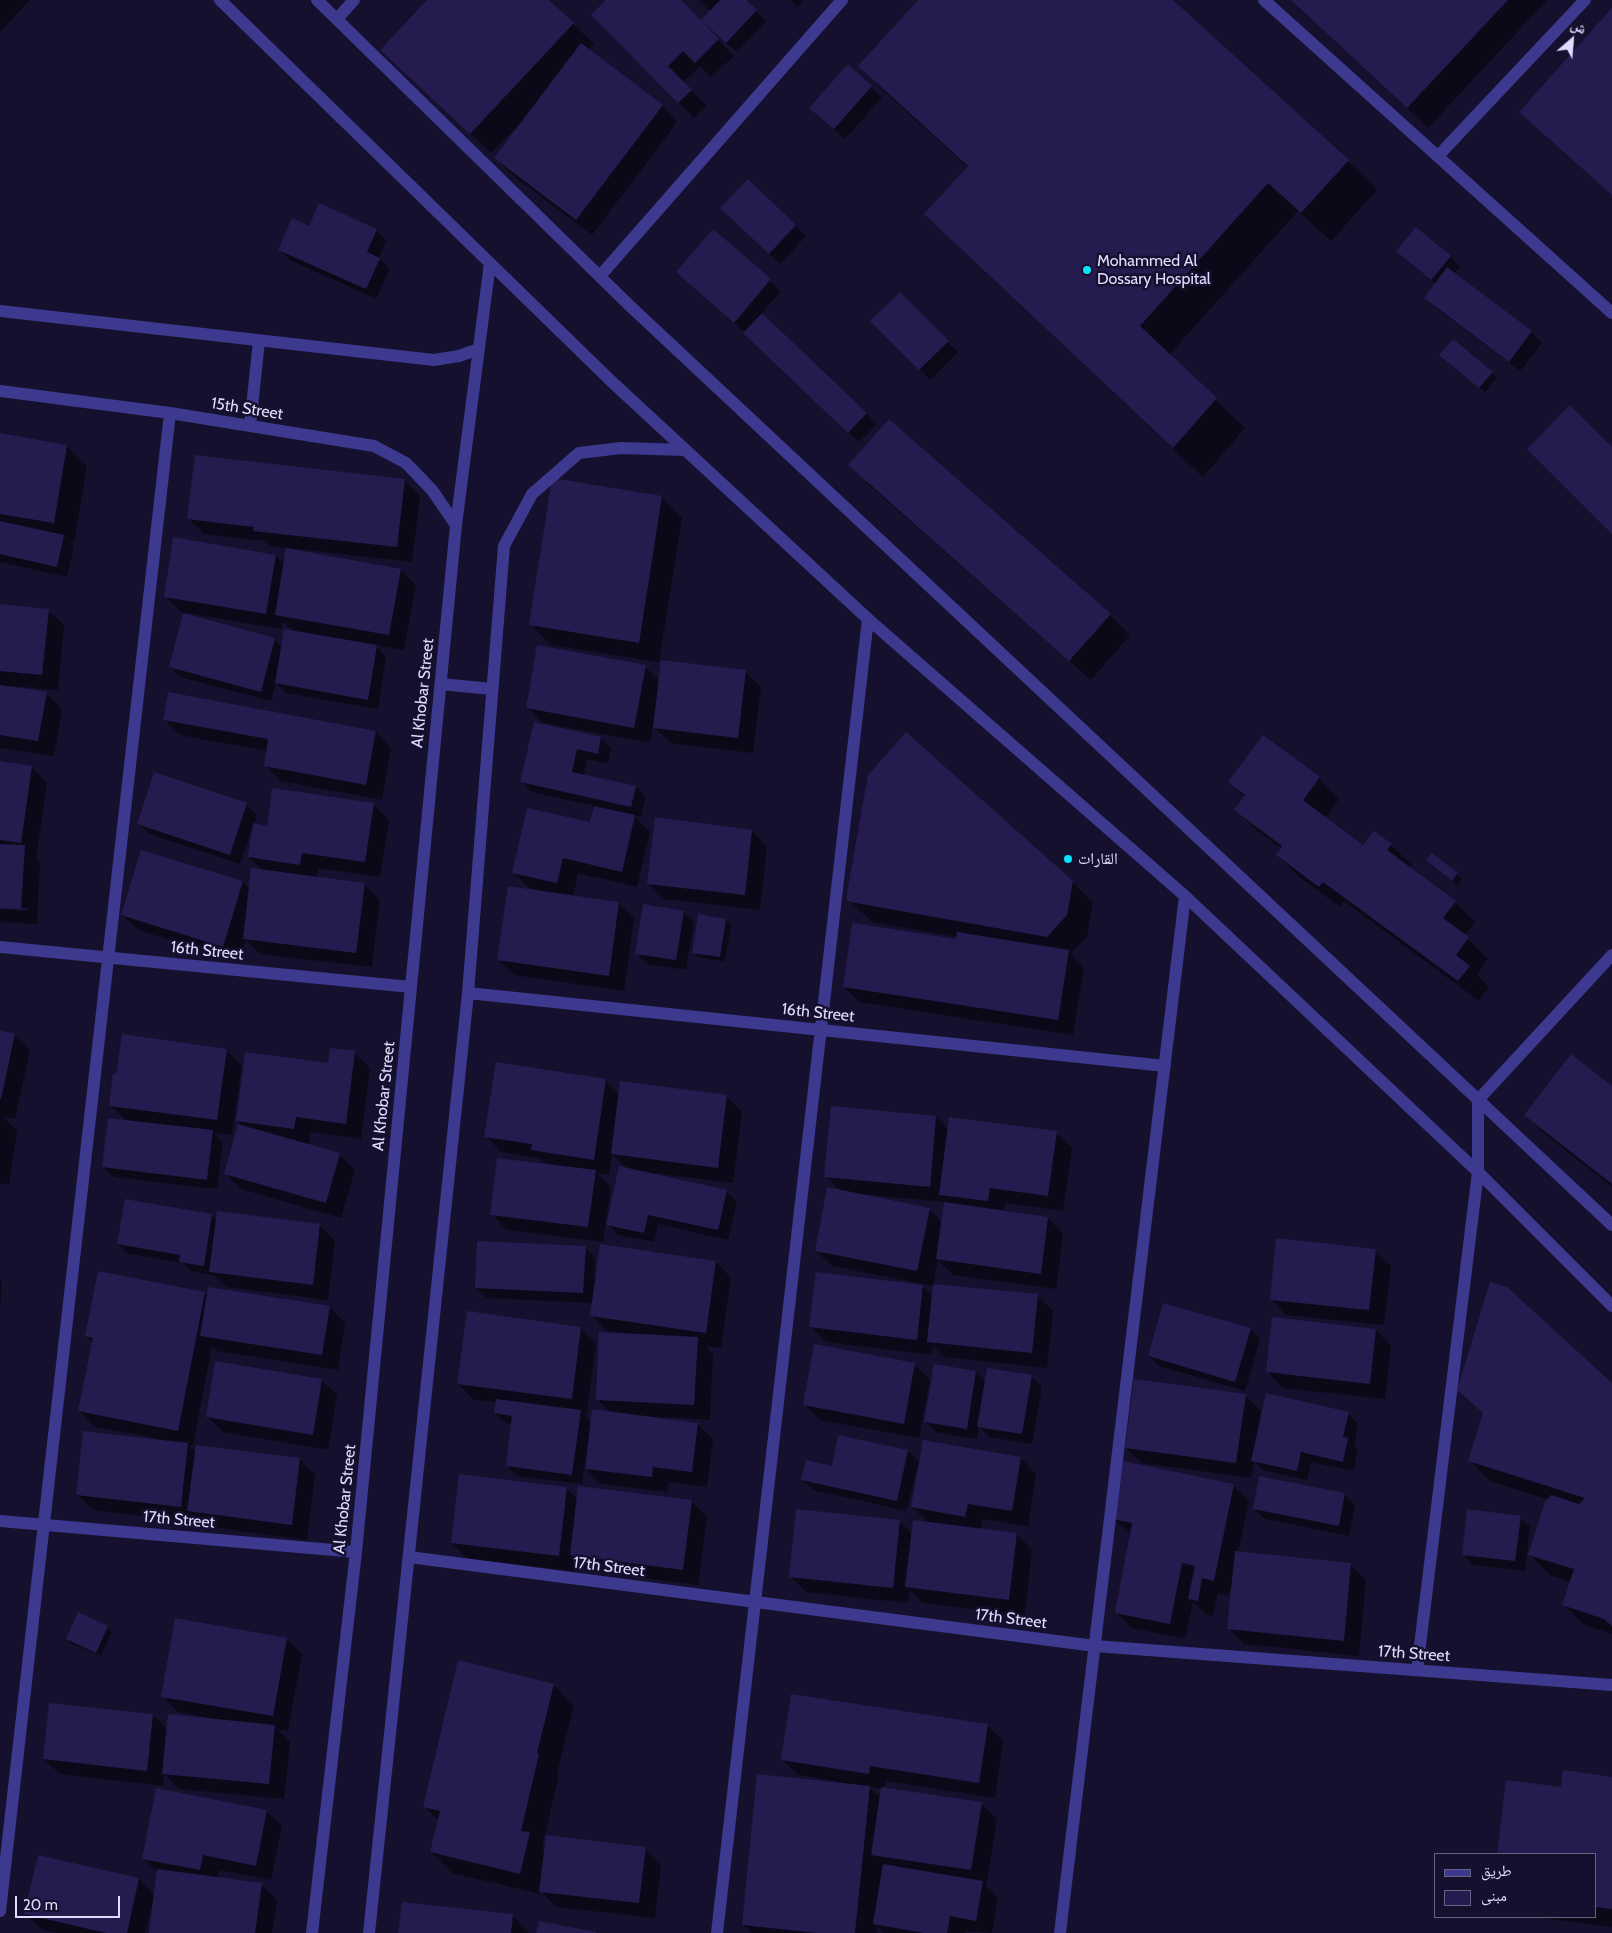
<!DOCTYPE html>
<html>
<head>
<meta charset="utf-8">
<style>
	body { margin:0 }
	#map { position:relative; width:1612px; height:1933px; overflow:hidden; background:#15102d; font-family:Cabin,"Noto Naskh Arabic",sans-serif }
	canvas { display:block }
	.legend { position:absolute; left:1434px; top:1853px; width:162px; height:65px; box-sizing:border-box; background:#15102d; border:1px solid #666281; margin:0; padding:6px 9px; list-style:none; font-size:15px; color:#e0dcff }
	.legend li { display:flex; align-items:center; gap:10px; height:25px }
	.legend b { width:25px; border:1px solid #666281 }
	.north { position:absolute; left:1547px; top:15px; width:50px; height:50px; -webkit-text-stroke:4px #15102d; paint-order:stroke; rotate:27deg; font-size:14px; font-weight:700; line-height:20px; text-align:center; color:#e0dcff }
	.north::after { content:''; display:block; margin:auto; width:18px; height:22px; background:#e0dcff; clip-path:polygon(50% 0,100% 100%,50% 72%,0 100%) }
	.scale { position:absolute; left:15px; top:1896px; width:105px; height:22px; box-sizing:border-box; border:2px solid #e0dcff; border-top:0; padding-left:6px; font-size:15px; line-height:18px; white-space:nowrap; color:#e0dcff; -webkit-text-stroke:4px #15102d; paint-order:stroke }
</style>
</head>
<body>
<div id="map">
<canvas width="1612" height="1933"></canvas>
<ul class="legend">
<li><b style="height:6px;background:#3d398e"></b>طريق</li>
<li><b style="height:14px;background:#261b4f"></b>مبنى</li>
</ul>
<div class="north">ش</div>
<div class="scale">20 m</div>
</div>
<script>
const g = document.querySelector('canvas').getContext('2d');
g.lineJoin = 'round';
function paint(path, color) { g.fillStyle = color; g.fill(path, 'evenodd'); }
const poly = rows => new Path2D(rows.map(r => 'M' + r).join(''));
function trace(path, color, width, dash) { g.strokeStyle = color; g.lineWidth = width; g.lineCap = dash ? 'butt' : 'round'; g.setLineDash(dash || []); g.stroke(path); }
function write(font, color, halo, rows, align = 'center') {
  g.font = font + ' Cabin,"Noto Naskh Arabic",sans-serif'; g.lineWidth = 5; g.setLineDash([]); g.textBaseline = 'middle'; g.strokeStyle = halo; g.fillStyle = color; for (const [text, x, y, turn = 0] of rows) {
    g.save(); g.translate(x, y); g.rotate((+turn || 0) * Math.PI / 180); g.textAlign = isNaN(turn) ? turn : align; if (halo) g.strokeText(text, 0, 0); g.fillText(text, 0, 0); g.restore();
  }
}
paint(poly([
	[0,0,30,0,0,32],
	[429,0,548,0,594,44,588,50,662,106,677,122,592,235,511,174,496,158,522,124,520,123,491,153,402,70],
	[608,0,679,0,734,56,711,77,700,66,683,82,707,106,694,118,592,15],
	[699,0,744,0,766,21,737,52,713,31,711,12],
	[790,0,804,0,798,7],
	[919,0,1171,0,1348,161,1377,190,1331,241,1298,211,1169,355,1245,428,1203,477,955,243,968,167,888,95,859,66],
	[1291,0,1547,0,1428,128],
	[1612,10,1612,195,1521,112],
	[848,66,882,97,845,139,821,118],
	[748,181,806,236,780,264,732,219],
	[309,227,376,230,386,240,379,258,390,269,376,299,290,260,280,250],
	[713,231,781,291,761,314,877,424,859,442,746,333,677,272],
	[1397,251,1450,257,1460,267,1454,274,1531,332,1542,343,1520,371,1436,308,1425,297,1435,284],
	[900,294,958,352,930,380,872,321],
	[1446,360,1492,373,1497,378,1485,392],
	[0,435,67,446,87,466,74,543,69,542,74,547,67,577,0,562],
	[850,465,1110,615,1130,635,1091,680,870,486],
	[404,480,420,496,412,562,270,546,266,541,204,534,189,519],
	[662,497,682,518,659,662,551,645,530,624],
	[276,556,285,565,400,570,416,585,404,650,375,645,386,657,378,709,286,693,276,683,271,701,180,677,170,667,274,639,282,647,293,631,283,622,281,629,181,612,165,596],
	[0,605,48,610,64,625,58,690,11,686,11,688,46,693,62,709,54,756,0,748],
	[645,667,660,681,745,672,761,687,753,753,670,743,653,726,650,743,543,723,528,707],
	[164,719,376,732,391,748,382,800,281,781,265,765,267,751,180,735],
	[535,724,600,738,611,748,608,764,587,759,584,775,636,787,646,797,641,817,633,815,650,832,637,887,578,873,573,897,619,903,634,919,624,991,514,975,499,960,536,890,529,888,513,872,591,824,595,806,532,792,522,782],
	[0,762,32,767,47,783,36,858,40,862,37,924,0,922,0,909,28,911,28,908,0,906],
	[155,773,247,805,257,815,254,825,268,827,373,804,389,820,380,877,318,868,316,878,364,884,380,900,372,967,260,954,246,940,239,962,138,930,122,915,141,851,243,882,250,890,264,871,249,857,252,829,240,864,149,834,138,823],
	[1319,778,1339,799,1325,818,1363,846,1374,832,1391,845,1412,865,1409,868,1455,902,1475,922,1465,936,1488,959,1477,975,1489,987,1479,1001,1344,901,1340,907,1298,876,1277,855,1282,849,1256,830,1236,810,1245,797,1230,782],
	[752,831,767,846,760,910,664,899,648,883],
	[1432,865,1457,874,1462,879,1457,885],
	[1072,882,1093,902,1087,936,1071,954,1084,967,1073,1035,859,1002,844,986,957,940,957,937,872,922,847,898],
	[683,912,694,922,686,970,647,964,637,954],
	[699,916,726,920,731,925,725,962,698,957,694,952],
	[0,1032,14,1035,30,1050,15,1119,3,1117,17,1131,9,1185,0,1183],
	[226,1050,242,1066,232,1135,214,1133,223,1142,217,1189,114,1177,103,1167,126,1121,110,1105],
	[354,1052,370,1068,361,1139,311,1132,309,1146,339,1154,355,1170,341,1218,241,1189,226,1174,244,1127,237,1121,329,1065],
	[605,1080,620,1095,726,1096,742,1112,733,1183,655,1173,655,1175,726,1191,737,1202,728,1240,658,1224,654,1242,618,1235,608,1224,627,1169,612,1154,609,1175,597,1173,611,1187,603,1242,507,1230,492,1214,547,1165,540,1158,501,1152,486,1136],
	[1612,1087,1612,1187,1546,1135,1525,1115],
	[936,1117,949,1130,1056,1133,1072,1148,1063,1211,1005,1203,1004,1212,1048,1218,1063,1234,1056,1289,953,1275,938,1260,933,1286,832,1266,816,1251,840,1191,826,1177],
	[869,1195,945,1202,942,1222,929,1209,869,1197],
	[126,1201,212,1215,217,1221,320,1226,335,1241,328,1300,226,1287,215,1276,191,1271,183,1263,129,1254,118,1244],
	[585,1247,595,1258,594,1280,716,1262,731,1278,721,1348,705,1346,713,1354,710,1420,664,1417,664,1419,697,1424,713,1439,707,1487,669,1482,667,1492,601,1484,584,1467,582,1484,518,1476,507,1466,512,1424,506,1423,495,1413,497,1402,474,1400,458,1384,580,1328,596,1343,587,1414,583,1414,591,1422,610,1412,597,1399,617,1332,607,1331,591,1315,593,1303,487,1298,476,1288],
	[1375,1250,1391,1266,1384,1325,1286,1315,1271,1299],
	[0,1280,2,1283,0,1308],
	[922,1286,933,1296,1037,1296,1053,1311,1047,1368,944,1357,933,1346,932,1355,826,1342,810,1326],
	[204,1293,208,1296,330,1307,345,1323,338,1370,217,1351,212,1346,193,1446,188,1445,196,1452,300,1459,315,1475,307,1540,204,1526,197,1519,196,1522,93,1510,77,1495,155,1440,156,1438,95,1427,79,1411,93,1343,87,1336],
	[1250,1329,1260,1339,1245,1391,1159,1366,1149,1356],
	[1376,1330,1391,1346,1385,1399,1283,1388,1267,1372],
	[914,1364,930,1380,919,1438,820,1420,804,1404],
	[975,1372,986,1383,1031,1376,1042,1387,1032,1444,989,1437,979,1426,977,1439,936,1432,925,1421],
	[321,1380,337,1395,328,1450,223,1432,207,1416],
	[1612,1384,1612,1634,1584,1625,1564,1605,1571,1582,1550,1575,1529,1554,1549,1500,1490,1481,1469,1460,1484,1414,1459,1390],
	[1245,1395,1261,1411,1259,1424,1261,1425,1348,1413,1358,1424,1354,1445,1358,1449,1353,1471,1311,1462,1307,1480,1263,1470,1254,1461,1251,1478,1142,1463,1126,1448],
	[839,1436,908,1451,920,1463,924,1441,1021,1458,1036,1474,1028,1526,983,1519,981,1529,1016,1534,1032,1549,1025,1615,922,1603,910,1590,908,1603,806,1592,791,1577,899,1521,913,1534,929,1523,912,1507,919,1468,917,1468,907,1511,813,1490,803,1480,833,1468],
	[1233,1485,1249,1501,1238,1553,1351,1565,1366,1580,1359,1656,1244,1644,1229,1628,1232,1591,1230,1591,1229,1596,1218,1593,1213,1616,1205,1614,1193,1602,1185,1639,1132,1628,1116,1613,1131,1535,1113,1519],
	[566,1488,578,1500,691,1501,707,1517,698,1585,587,1571,575,1559,574,1571,467,1558,452,1543],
	[1344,1494,1355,1505,1349,1536,1265,1519,1254,1509],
	[1520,1517,1530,1527,1525,1571,1473,1565,1463,1554],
	[107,1627,112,1632,101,1656,72,1644,67,1639],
	[286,1639,302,1654,288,1731,277,1729,290,1742,284,1799,179,1789,164,1774,163,1786,60,1774,44,1759,153,1715,168,1730,210,1720,210,1718,178,1712,163,1697],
	[553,1685,574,1705,557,1773,559,1775,542,1847,545,1850,645,1848,661,1864,655,1918,556,1907,541,1891,540,1894,452,1873,431,1852,439,1821,424,1806],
	[988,1726,1003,1741,995,1798,886,1781,884,1789,981,1804,997,1819,986,1887,998,1898,992,1933,965,1931,965,1933,884,1933,878,1927,877,1933,752,1933,743,1925,835,1783,836,1781,798,1775,782,1759],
	[869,1787,882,1789,881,1798],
	[1612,1778,1612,1927,1534,1917,1596,1917,1596,1854,1498,1854,1507,1781,1562,1788],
	[266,1811,282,1826,271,1880,219,1870,217,1878,261,1884,277,1900,272,1933,151,1933,154,1902,153,1902,145,1933,56,1933,41,1929,25,1914,39,1857,139,1879,155,1896,158,1873,144,1859],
	[513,1916,528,1931,528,1933,400,1933]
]), '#0007');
paint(poly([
	[427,0,549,0,574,23,470,134,380,50],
	[606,0,681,0,719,39,695,63,683,51,668,66,692,90,678,103,591,15],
	[720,0,746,0,757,10,726,43,701,20],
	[918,0,1173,0,1349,160,1301,213,1268,183,1140,326,1217,398,1173,448,924,214,968,166,858,66],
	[1291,0,1508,0,1407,108],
	[1612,8,1612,195,1519,112],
	[581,43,663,105,576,220,494,158],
	[848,64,872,86,834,129,809,108],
	[748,179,796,225,769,254,720,208],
	[319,203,377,229,367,252,380,258,366,289,278,250,292,218,309,226],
	[1416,227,1451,256,1431,280,1396,251],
	[713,229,771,279,734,323,676,272],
	[1447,267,1532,331,1509,362,1424,298],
	[900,292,949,341,919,370,870,321],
	[762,313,867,413,848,433,743,333],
	[1453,339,1493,372,1479,388,1439,355],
	[1570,405,1612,447,1612,534,1527,449],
	[889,419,1111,614,1069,661,848,465],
	[0,433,67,445,54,523,0,514],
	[195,455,405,479,397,547,253,531,254,527,187,519],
	[552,478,662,496,639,643,529,625],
	[0,521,64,535,57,567,0,554],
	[173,537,276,555,266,614,164,597],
	[286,548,401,569,389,635,275,615],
	[0,604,49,609,42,675,0,671],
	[183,613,275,638,261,692,169,667],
	[284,629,377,645,368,700,275,683],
	[537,645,646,665,634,728,526,708],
	[661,660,746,670,738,738,653,728],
	[0,685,47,692,38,741,0,735],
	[168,692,376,731,366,785,264,766,268,739,163,720],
	[534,722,601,737,598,754,577,749,572,772,636,786,631,807,520,782],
	[906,732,1073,881,1067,915,1047,937,850,902,846,899,868,775],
	[1263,735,1320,777,1303,800,1363,845,1374,831,1392,844,1387,850,1456,901,1443,918,1469,937,1456,955,1470,966,1458,981,1323,882,1319,887,1276,855,1282,846,1234,810,1245,795,1228,782],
	[0,761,32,766,21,843,0,840],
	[154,772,247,803,230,855,137,824],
	[272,788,374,803,365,862,302,853,300,865,248,857,253,823,267,826],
	[594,806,635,815,622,872,563,858,557,883,512,873,527,808,590,822],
	[655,817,752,830,745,895,647,884],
	[0,844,25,845,21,909,0,908],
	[141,850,243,881,223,947,121,915],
	[1432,853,1458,873,1452,881,1426,860],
	[251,868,365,883,356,953,243,939],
	[508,886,619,902,609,976,497,960],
	[643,904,684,911,676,960,635,954],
	[698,914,726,919,720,957,692,953],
	[852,923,956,939,957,932,1069,950,1058,1020,843,987],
	[0,1030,15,1034,1,1099,0,1099],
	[122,1034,227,1049,217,1120,109,1106,113,1074,116,1074],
	[330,1048,355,1051,346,1124,296,1117,294,1129,236,1121,245,1052,328,1063],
	[1571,1054,1612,1086,1612,1184,1524,1115],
	[496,1062,606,1079,594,1160,531,1150,532,1144,484,1137],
	[620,1081,727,1095,718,1168,611,1154],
	[831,1106,936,1116,930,1187,824,1177],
	[949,1117,1057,1131,1048,1196,990,1188,988,1201,939,1195],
	[108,1118,213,1130,207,1180,102,1167],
	[238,1124,340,1153,326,1203,224,1174],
	[497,1158,596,1170,588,1227,490,1215],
	[619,1166,727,1190,718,1230,648,1215,644,1233,606,1225],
	[827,1187,930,1208,917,1271,815,1251],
	[125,1199,212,1214,204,1266,179,1262,180,1255,117,1244],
	[944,1202,1048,1217,1041,1274,936,1259],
	[217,1211,320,1224,313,1285,209,1272],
	[1276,1238,1376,1249,1369,1310,1270,1300],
	[477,1241,586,1246,583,1293,475,1288],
	[600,1244,716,1261,706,1333,590,1316],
	[98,1271,205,1292,178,1431,78,1411,93,1338,85,1336],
	[816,1272,923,1285,917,1340,809,1327],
	[1490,1282,1507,1287,1612,1383,1612,1626,1604,1619,1562,1605,1574,1569,1528,1555,1545,1502,1551,1495,1579,1504,1585,1498,1468,1461,1483,1413,1457,1390],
	[933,1284,1038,1294,1032,1353,927,1342],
	[208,1287,330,1306,322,1355,200,1336],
	[1163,1303,1251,1328,1235,1382,1148,1356],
	[467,1311,581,1327,572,1399,457,1384],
	[1272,1317,1376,1329,1370,1384,1266,1372],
	[599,1332,698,1337,694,1405,596,1400],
	[814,1344,915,1363,904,1424,803,1405],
	[215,1361,322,1379,313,1435,206,1417],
	[934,1364,976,1371,967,1429,924,1422],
	[987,1368,1032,1375,1022,1434,977,1427],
	[1134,1379,1246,1394,1236,1463,1125,1448],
	[1266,1393,1349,1412,1343,1437,1348,1438,1343,1462,1301,1452,1297,1471,1251,1461],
	[496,1399,581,1410,572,1475,506,1466,512,1416,494,1413],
	[592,1409,698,1423,692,1472,653,1467,652,1477,585,1469],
	[83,1431,188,1443,181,1507,76,1495],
	[838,1435,908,1450,897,1501,801,1480,806,1460,832,1466],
	[923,1440,1021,1457,1012,1511,968,1504,965,1517,911,1507],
	[196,1445,300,1458,292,1525,187,1511],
	[1123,1461,1234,1484,1214,1581,1202,1578,1198,1601,1188,1599,1195,1566,1182,1563,1170,1624,1115,1613,1132,1523,1112,1519],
	[459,1474,567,1487,559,1556,451,1543],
	[1259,1476,1345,1493,1339,1526,1253,1509],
	[578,1486,692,1500,683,1570,570,1555],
	[796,1509,900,1520,893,1588,789,1577],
	[1467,1509,1521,1516,1515,1561,1462,1555],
	[913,1520,1017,1533,1009,1600,905,1587],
	[1235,1551,1351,1563,1344,1641,1227,1629],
	[78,1612,108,1626,96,1653,66,1639],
	[175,1618,287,1638,273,1716,161,1697],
	[458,1660,554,1684,537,1753,539,1754,521,1831,530,1832,520,1874,430,1852,440,1811,423,1807],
	[791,1694,988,1724,979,1783,870,1766,869,1774,781,1760],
	[49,1703,153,1714,147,1771,43,1759],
	[168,1714,275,1725,269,1784,162,1774],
	[1563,1770,1612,1777,1612,1909,1596,1907,1596,1854,1497,1854,1506,1780,1561,1787],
	[757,1774,870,1786,855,1933,817,1933,742,1925],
	[881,1787,982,1802,971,1870,871,1855],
	[156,1788,267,1810,256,1866,203,1855,200,1870,142,1859],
	[546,1835,646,1847,639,1903,539,1892],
	[38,1855,139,1878,127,1933,106,1933,24,1914],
	[883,1864,983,1881,976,1921,950,1916,947,1933,924,1933,873,1924],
	[157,1869,262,1883,255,1933,149,1933],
	[402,1902,513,1914,511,1933,398,1933],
	[539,1921,596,1932,596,1933,536,1933]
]), '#261b4f');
trace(poly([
	[220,0,611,381,868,619,1185,896,1478,1172,1612,1306],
	[317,0,630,306,1612,1225],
	[1264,0,1612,313],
	[337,19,354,0],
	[1438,156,1585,0],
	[600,276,842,0],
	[0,311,434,360,459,356,479,349],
	[0,391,170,413,374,446,406,463,432,490,456,525],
	[250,426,259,341],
	[441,684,492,689],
	[0,947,411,987],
	[468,993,1165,1066],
	[0,1521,356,1552],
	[409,1557,1095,1646,1612,1685],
	[1417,1670,1478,1172,1478,1100,1612,955],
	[0,1911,170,413],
	[312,1933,356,1552,456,525,490,263],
	[369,1933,468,993,504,546,532,494,579,453,621,448,686,450],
	[717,1933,868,619],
	[1060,1933,1185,896]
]), '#3d398e', 12);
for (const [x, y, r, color] of [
	[1087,270,5,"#08e4ff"],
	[1068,859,5,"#08e4ff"]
]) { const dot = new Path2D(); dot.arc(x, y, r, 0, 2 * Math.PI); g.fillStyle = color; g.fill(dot); trace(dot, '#15102d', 2); }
write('16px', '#e0dcff', '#15102d', [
	["Mohammed Al",1097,261],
	["Dossary Hospital",1097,279],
	["القارات",1078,859]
], 'left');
write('16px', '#e0dcff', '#15102d', [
	["15th Street",247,409,9],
	["Al Khobar Street",423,693,-84],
	["16th Street",207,951,6],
	["16th Street",818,1013,6],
	["Al Khobar Street",384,1096,-84],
	["Al Khobar Street",345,1499,-84],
	["17th Street",179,1520,5],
	["17th Street",609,1567,7],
	["17th Street",1011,1619,7],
	["17th Street",1414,1654,4]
]);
</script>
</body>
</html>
